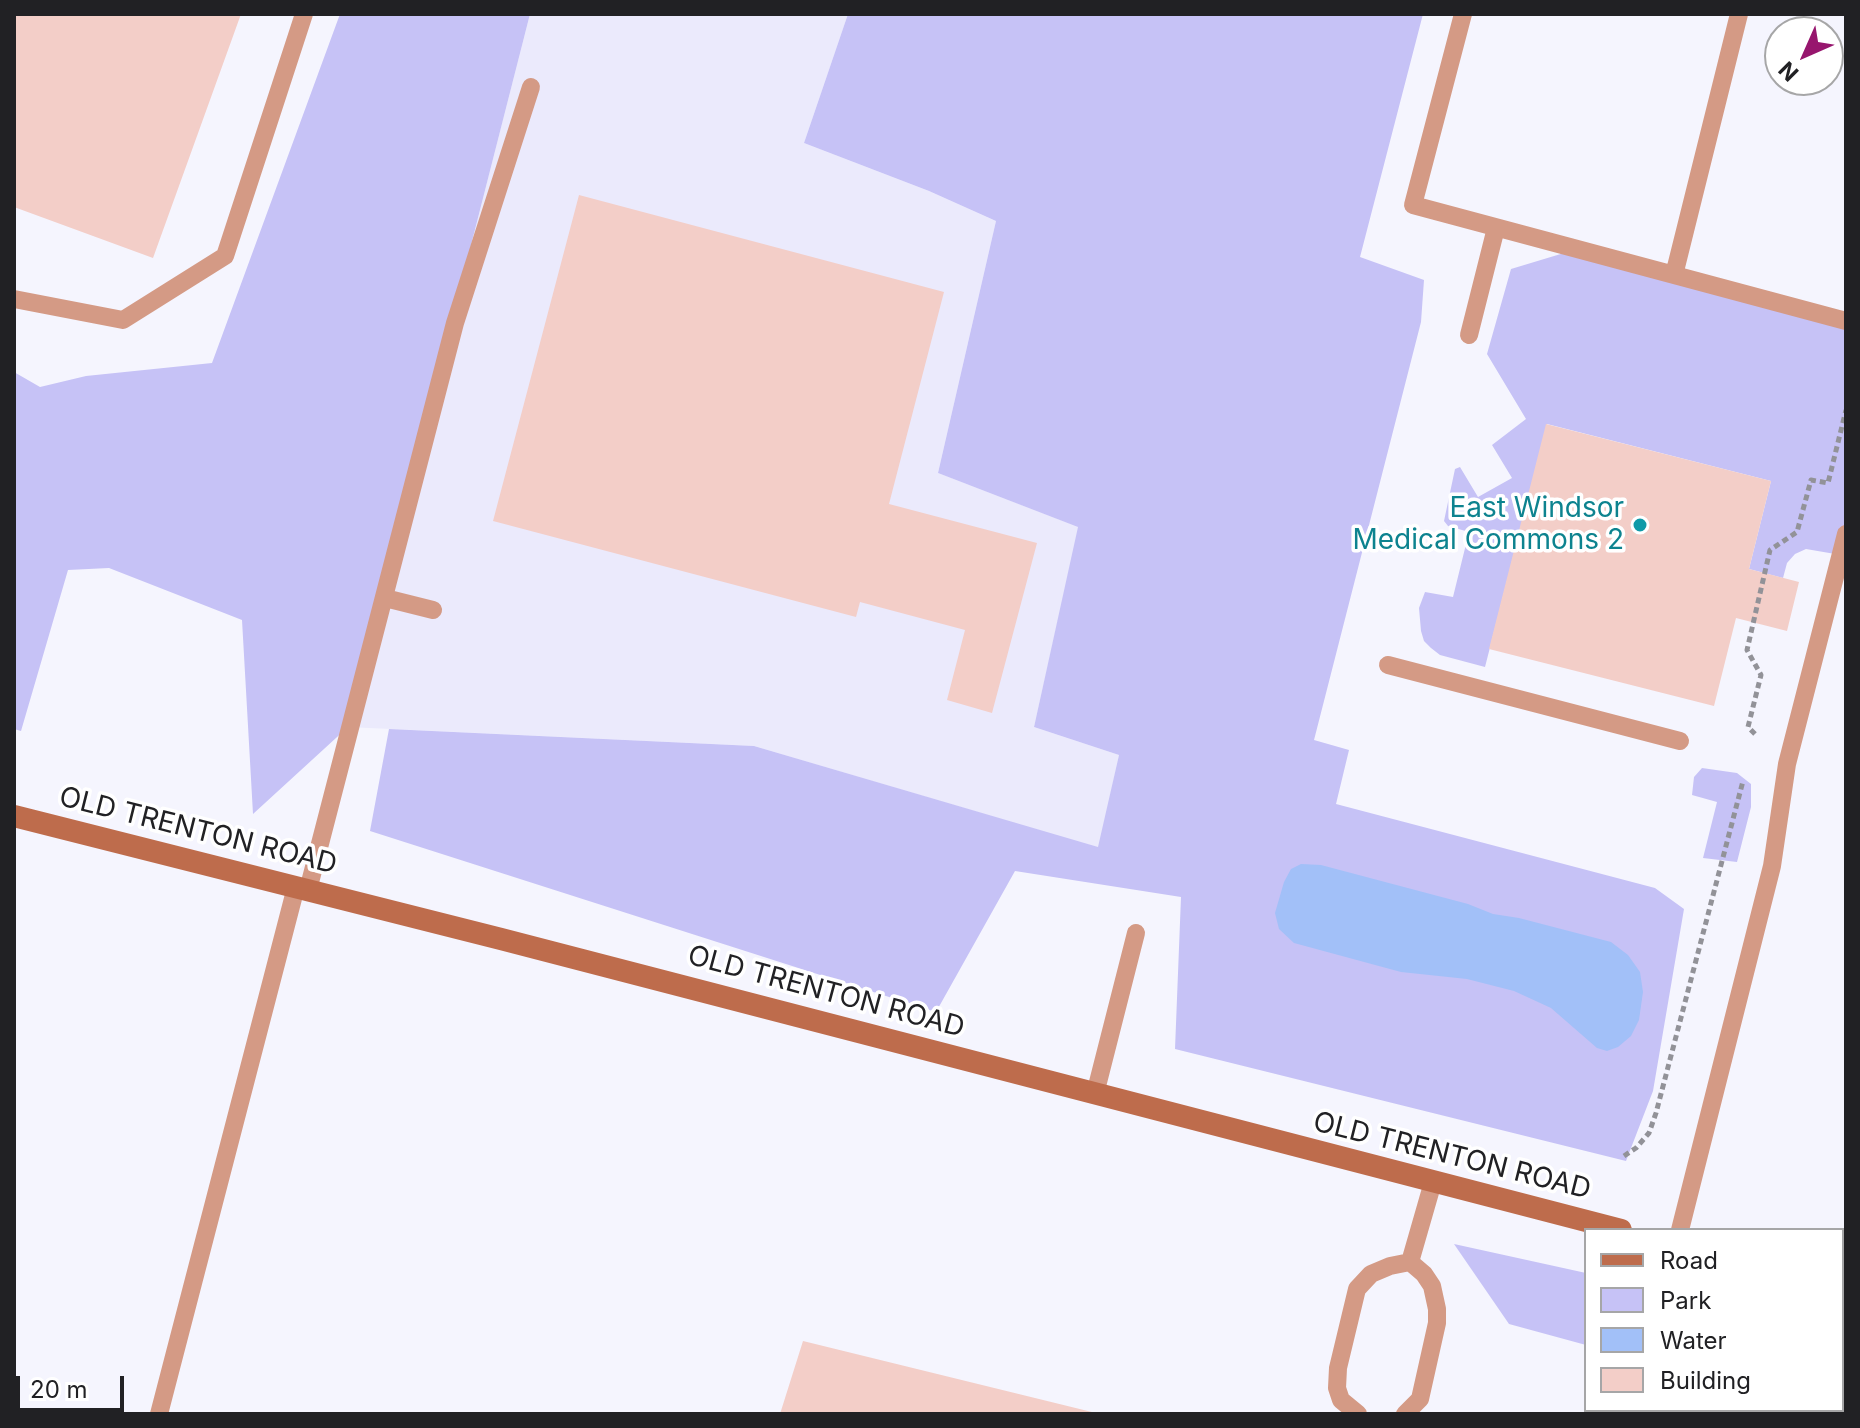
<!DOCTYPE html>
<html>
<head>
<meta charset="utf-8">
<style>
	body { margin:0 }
	#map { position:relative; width:1860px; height:1428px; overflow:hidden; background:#f5f5fe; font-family:Inter,sans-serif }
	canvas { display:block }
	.frame { position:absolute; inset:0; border:16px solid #212124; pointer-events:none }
	.legend { position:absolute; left:1584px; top:1228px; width:260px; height:184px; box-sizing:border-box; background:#fff; border:2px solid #a6a6a7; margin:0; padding:10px 14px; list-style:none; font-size:24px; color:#212124 }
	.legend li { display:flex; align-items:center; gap:16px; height:40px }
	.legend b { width:40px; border:2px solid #a6a6a7 }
	.north { position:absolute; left:1764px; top:16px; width:80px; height:80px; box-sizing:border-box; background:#fff; border:2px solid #a6a6a7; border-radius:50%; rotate:225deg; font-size:22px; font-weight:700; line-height:32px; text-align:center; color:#212124 }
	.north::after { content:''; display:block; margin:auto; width:28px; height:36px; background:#97166e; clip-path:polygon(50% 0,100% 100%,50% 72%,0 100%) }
	.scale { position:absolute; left:16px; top:1376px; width:108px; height:36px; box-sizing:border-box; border:4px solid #212124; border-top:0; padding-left:10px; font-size:24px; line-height:28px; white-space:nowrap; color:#212124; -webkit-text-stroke:6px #fff; paint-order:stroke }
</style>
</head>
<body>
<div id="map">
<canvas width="1860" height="1428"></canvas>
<div class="frame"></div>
<ul class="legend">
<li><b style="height:10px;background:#be6c4c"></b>Road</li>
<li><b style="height:22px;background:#c6c2f6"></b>Park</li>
<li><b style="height:22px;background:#a2c0f8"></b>Water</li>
<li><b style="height:22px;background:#f3cec8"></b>Building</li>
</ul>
<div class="north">N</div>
<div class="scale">20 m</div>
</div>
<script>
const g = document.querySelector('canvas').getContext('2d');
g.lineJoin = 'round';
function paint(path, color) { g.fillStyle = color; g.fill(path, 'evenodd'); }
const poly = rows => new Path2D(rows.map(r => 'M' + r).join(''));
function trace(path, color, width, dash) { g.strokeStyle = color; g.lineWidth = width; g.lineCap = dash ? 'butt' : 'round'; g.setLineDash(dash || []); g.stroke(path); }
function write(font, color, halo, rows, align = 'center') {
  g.font = font + ' Inter,sans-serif'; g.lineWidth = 7; g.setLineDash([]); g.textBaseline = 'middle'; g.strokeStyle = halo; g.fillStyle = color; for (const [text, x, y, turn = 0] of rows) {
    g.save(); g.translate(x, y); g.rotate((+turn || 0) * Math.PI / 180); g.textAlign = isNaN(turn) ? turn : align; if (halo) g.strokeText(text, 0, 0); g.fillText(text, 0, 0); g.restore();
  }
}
paint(poly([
	[530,14,848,14,804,143,929,191,996,221,938,473,1079,527,1034,727,1119,755,1099,848,754,746,348,727]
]), '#ebeafc');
paint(poly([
	[340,14,530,14,348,727,253,814,242,620,109,568,68,570,21,731,14,729,14,372,40,387,86,376,212,363],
	[848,14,1423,14,1360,257,1424,280,1421,322,1314,740,1349,750,1336,804,1655,888,1684,909,1653,1091,1626,1161,1175,1049,1181,897,1015,871,936,1012,370,831,389,729,754,746,1098,847,1119,755,1034,727,1078,527,938,473,996,221,929,191,804,143],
	[1564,253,1846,321,1846,534,1841,555,1806,549,1795,554,1787,563,1783,578,1749,569,1771,481,1547,424,1485,667,1440,655,1431,648,1424,641,1421,631,1419,608,1425,592,1453,597,1469,532,1448,526,1444,521,1455,469,1460,467,1478,497,1512,478,1492,445,1526,419,1487,354,1511,269],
	[1702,768,1737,773,1751,784,1751,807,1737,862,1703,858,1717,802,1692,795,1694,777],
	[1454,1244,1586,1273,1586,1345,1509,1324],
	[1842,1333,1846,1334,1846,1414,1785,1414,1786,1410,1842,1410]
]), '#c6c2f6');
paint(poly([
	[1301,864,1321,865,1468,904,1493,914,1519,918,1611,942,1628,955,1640,972,1643,992,1639,1020,1631,1036,1618,1047,1607,1051,1597,1048,1551,1008,1514,991,1467,979,1401,972,1294,943,1279,929,1275,913,1284,882,1291,869]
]), '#a2c0f8');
paint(poly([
	[14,14,241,14,153,258,14,207],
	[579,195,944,292,889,504,1037,543,992,713,947,700,965,630,860,602,856,617,493,521],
	[1546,424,1771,481,1749,569,1799,582,1787,631,1736,618,1714,706,1489,649],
	[803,1341,1096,1413,1096,1414,780,1414]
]), '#f3cec8');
trace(poly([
	[1755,734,1748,727,1761,675,1747,650,1770,550,1797,532,1811,480,1828,483,1846,410],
	[1624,1156,1636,1148,1649,1133,1656,1113,1743,781]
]), '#929298', 5, [6, 4]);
trace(poly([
	[1463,14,1413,205,1846,321],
	[1674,275,1739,14],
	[14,299,123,320,225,256,304,14],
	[1469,335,1496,228],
	[385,598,433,610],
	[1388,665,1680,741],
	[308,890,455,323,531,87],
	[1095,1094,1136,933],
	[1680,1230,1772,866,1787,764,1846,534],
	[1410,1262,1433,1182],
	[159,1414,296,887],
	[1358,1414,1341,1400,1337,1388,1338,1368,1357,1289,1371,1274,1390,1266,1410,1262,1424,1274,1432,1286,1437,1309,1437,1323,1420,1399,1405,1414]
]), '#d49a85', 18);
trace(poly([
	[14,816,501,939,1621,1230],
	[1842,1285,1846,1286]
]), '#be6c4c', 22);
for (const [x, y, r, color] of [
	[1640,525,8,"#0f9aa8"]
]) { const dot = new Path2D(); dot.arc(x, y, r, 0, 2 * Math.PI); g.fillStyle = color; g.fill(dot); trace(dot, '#fff', 3); }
write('28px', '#0d838f', '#fff', [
	["East Windsor",1624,509],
	["Medical Commons 2",1624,541]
], 'right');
write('28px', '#212124', '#fff', [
	["OLD TRENTON ROAD",198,831,14],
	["OLD TRENTON ROAD",826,992,15],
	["OLD TRENTON ROAD",1452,1156,14]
]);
</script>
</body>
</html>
